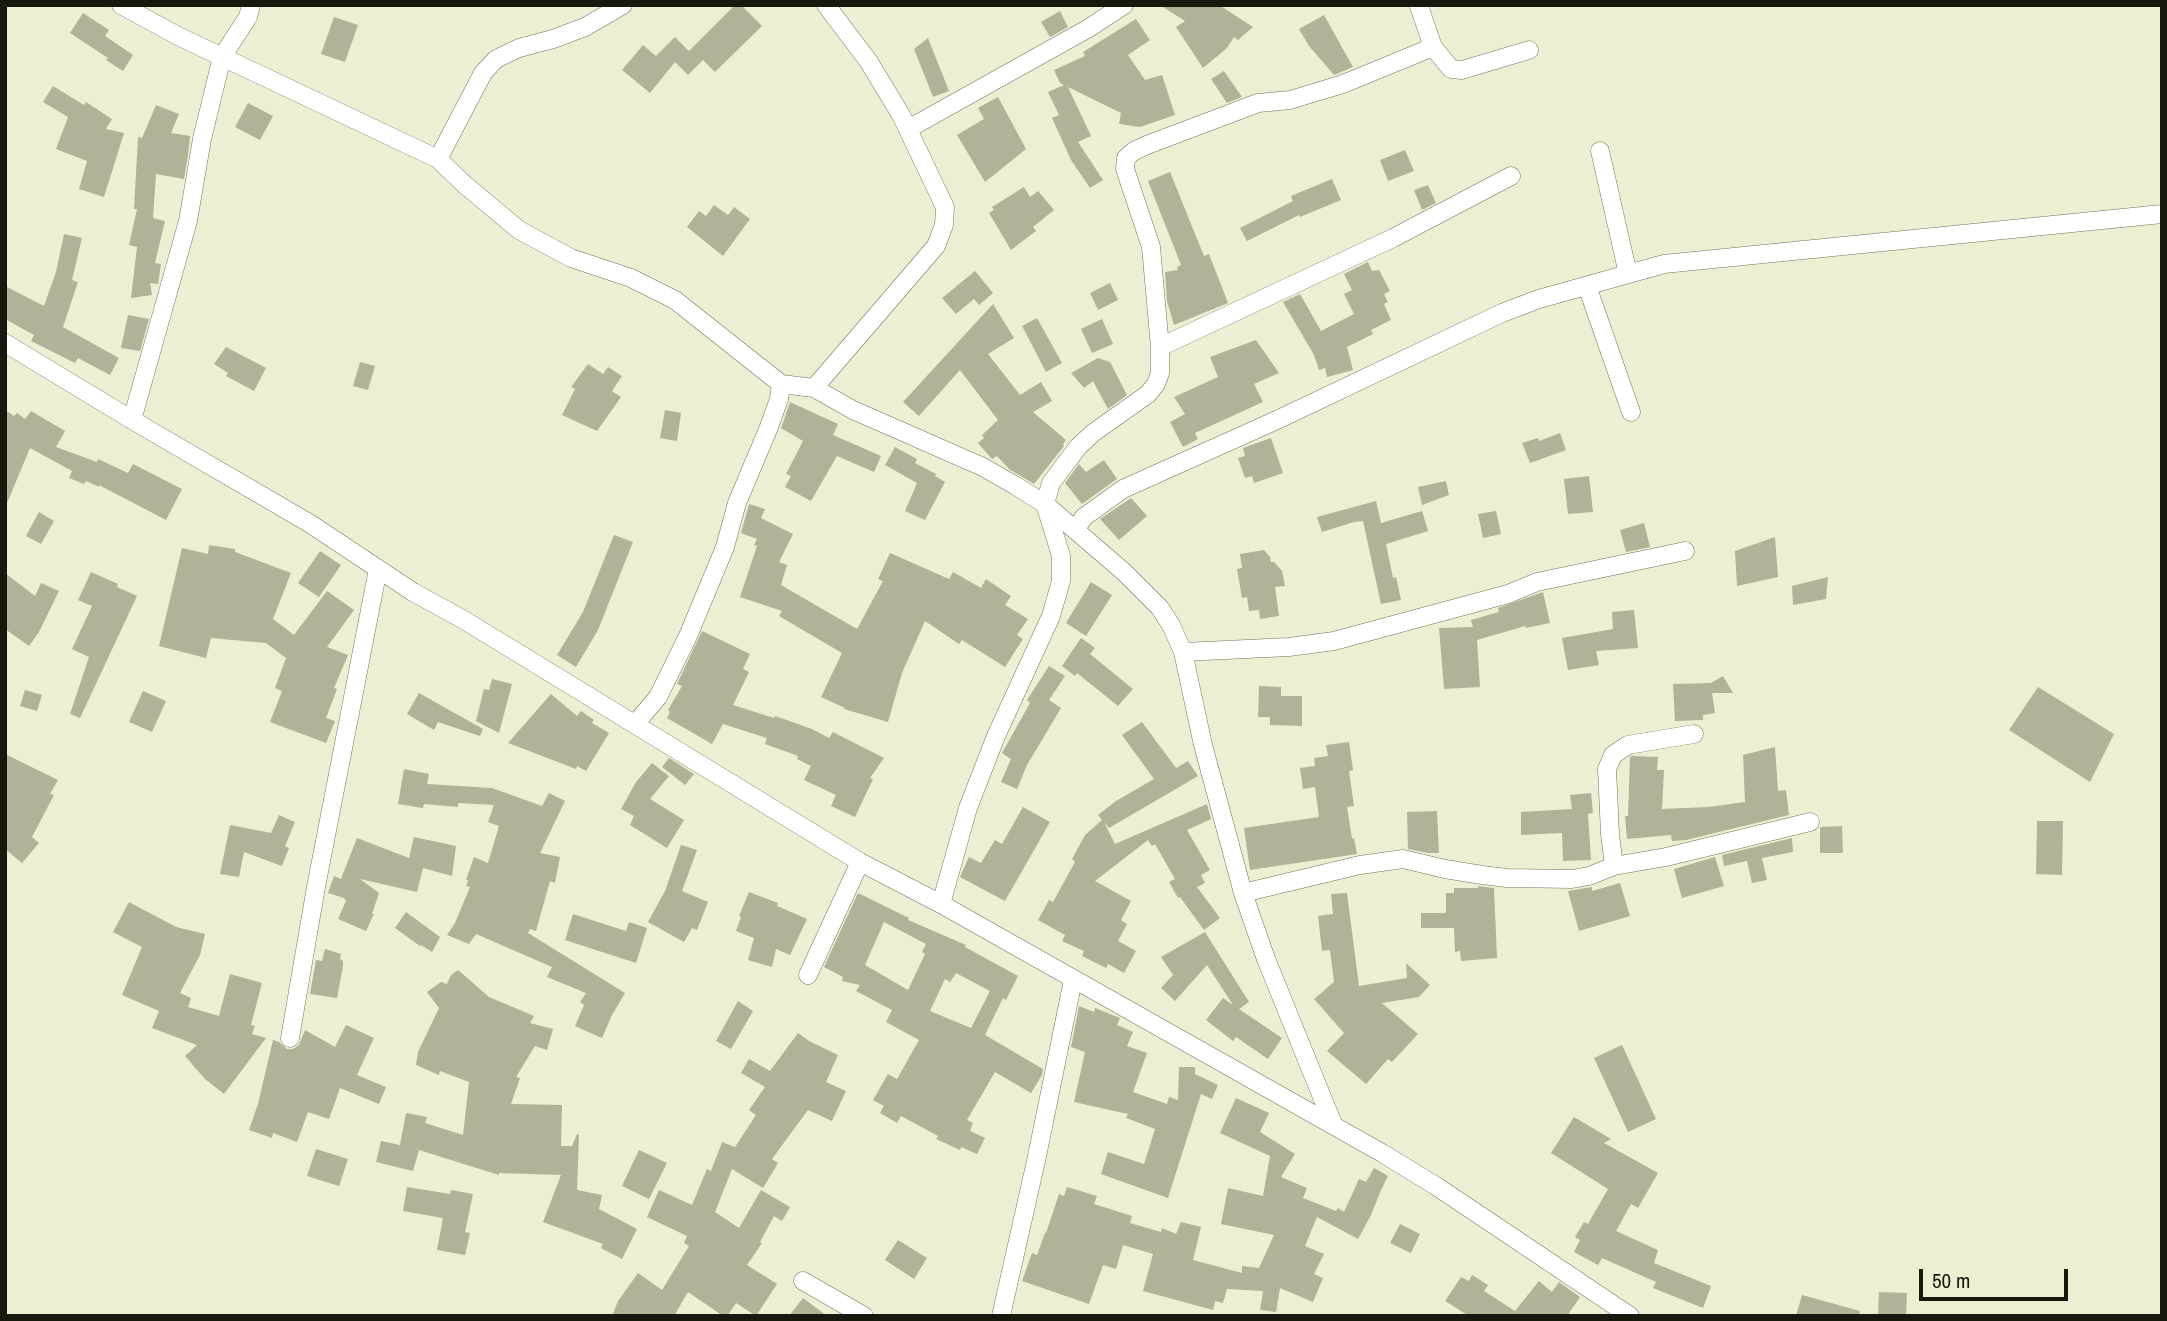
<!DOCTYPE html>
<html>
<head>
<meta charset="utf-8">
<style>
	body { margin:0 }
	#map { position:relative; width:2167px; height:1321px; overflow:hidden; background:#edeed2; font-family:"Archivo Narrow",sans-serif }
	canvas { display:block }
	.frame { position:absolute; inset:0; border:7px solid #18180e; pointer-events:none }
	.scale { position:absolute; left:1919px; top:1269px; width:149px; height:32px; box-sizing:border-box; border:4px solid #18180e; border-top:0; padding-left:9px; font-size:21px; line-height:24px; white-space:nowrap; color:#18180e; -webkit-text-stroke:5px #edeed2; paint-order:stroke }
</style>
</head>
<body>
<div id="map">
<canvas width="2167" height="1321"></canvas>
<div class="frame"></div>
<div class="scale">50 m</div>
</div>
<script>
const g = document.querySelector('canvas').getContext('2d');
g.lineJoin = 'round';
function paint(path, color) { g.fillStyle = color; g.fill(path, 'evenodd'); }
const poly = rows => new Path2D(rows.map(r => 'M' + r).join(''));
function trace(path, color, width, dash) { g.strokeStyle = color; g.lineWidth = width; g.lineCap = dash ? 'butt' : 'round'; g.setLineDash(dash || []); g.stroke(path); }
paint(poly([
	[735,5,741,5,762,26,715,72,703,60,688,75,675,62,650,93,622,70,643,45,656,56,675,37,689,51],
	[1160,5,1219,5,1253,27,1238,40,1234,37,1227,48,1203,68,1176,27,1185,21],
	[1060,11,1068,27,1050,37,1041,22],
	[83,13,109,30,105,36,133,55,123,71,106,60,108,58,70,33],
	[1324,15,1353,67,1334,75,1309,46,1299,29],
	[334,17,358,25,345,62,321,54],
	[1136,19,1150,40,1128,55,1145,80,1162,75,1175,115,1140,127,1119,124,1121,113,1068,87,1091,136,1078,142,1103,180,1090,188,1071,160,1052,118,1059,115,1048,92,1064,85,1060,83,1054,70,1085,56,1083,52],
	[928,38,949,91,933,97,914,49],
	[1224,71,1242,97,1227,103,1211,79],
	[53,86,84,105,86,102,112,119,106,129,124,133,104,197,79,189,87,161,56,149,68,117,43,102],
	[998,97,1026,149,985,182,957,135,984,119,978,108],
	[248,103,273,116,260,140,235,127],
	[156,105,179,114,171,133,190,136,188,155,184,179,156,174,153,218,165,221,155,263,161,264,158,284,150,283,152,295,131,298,137,247,129,245,137,209,134,209,138,137,142,138],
	[1405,150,1414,171,1388,181,1380,160],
	[1170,172,1204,256,1209,254,1228,303,1174,325,1167,301,1165,272,1178,270,1177,267,1181,265,1148,181],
	[1332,179,1341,200,1300,217,1299,215,1247,241,1240,228,1293,201,1291,196],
	[1428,185,1436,203,1422,210,1414,190],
	[1024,187,1030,197,1038,191,1054,210,1033,227,1036,231,1011,250,989,213,994,210,992,207],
	[714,205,728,215,734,207,750,219,723,256,687,227,699,211,706,216],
	[64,234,82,238,72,280,78,282,63,327,119,358,110,375,78,358,75,363,31,341,34,335,5,319,5,286,44,306,56,272],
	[1368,262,1372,271,1379,270,1390,291,1384,294,1388,302,1384,304,1391,320,1371,330,1373,334,1347,347,1353,370,1327,377,1325,368,1319,370,1314,355,1283,302,1300,294,1321,331,1354,314,1344,294,1352,290,1344,274],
	[975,271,993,293,979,305,974,299,956,314,942,298],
	[1110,283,1118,300,1098,310,1090,293],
	[993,304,1014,338,988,354,1020,395,1041,382,1052,401,1033,412,1066,440,1063,444,1064,446,1034,484,1009,469,997,456,992,459,978,443,984,438,982,435,998,420,960,370,919,416,903,402],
	[128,315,149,319,140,351,121,348],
	[1037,318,1062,363,1046,372,1022,326],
	[1102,319,1113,344,1092,353,1081,329],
	[1256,340,1279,373,1254,384,1263,402,1195,433,1198,439,1183,447,1170,422,1185,414,1174,397,1218,377,1210,357],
	[226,347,266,368,254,391,226,376,228,373,214,364],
	[1098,358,1110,362,1127,395,1108,409,1093,381,1084,388,1071,373],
	[360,362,375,366,368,390,353,386],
	[588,364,603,374,608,367,622,376,612,391,621,397,597,431,562,415,575,389,571,387],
	[790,402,838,424,833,435,881,456,874,472,837,456,811,501,785,487,791,476,786,474,803,441,781,428],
	[5,410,14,416,17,413,25,419,31,411,65,431,56,447,97,462,98,459,128,473,133,464,182,489,166,520,99,485,99,487,86,481,84,484,69,478,72,471,30,448,5,508],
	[665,410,681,413,677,441,660,438],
	[1560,433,1566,450,1530,463,1522,443,1538,438,1539,441],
	[1271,438,1283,473,1254,483,1252,476,1245,478,1238,458,1245,456,1243,448],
	[895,447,917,459,915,463,936,474,935,476,945,482,925,520,905,511,917,483,885,465],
	[1104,460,1117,479,1082,504,1065,483,1079,464,1086,472],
	[1589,476,1593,512,1568,514,1564,479],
	[1446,481,1449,495,1422,505,1418,487],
	[1131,498,1147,516,1119,540,1100,519],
	[1376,501,1381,523,1422,511,1428,531,1386,544,1393,578,1396,577,1401,600,1381,604,1363,521,1354,522,1322,532,1317,517],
	[749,504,765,509,761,518,793,534,779,562,787,565,781,585,857,629,883,581,878,579,890,553,949,579,953,572,981,588,986,579,1011,596,1005,605,1028,619,1017,635,1023,639,1005,667,962,640,959,644,925,621,902,673,888,722,844,709,845,708,821,697,842,653,779,616,782,611,740,597,757,546,754,545,757,539,741,533],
	[1496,511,1501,534,1483,538,1478,514],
	[39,512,54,521,41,544,26,536],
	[1644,523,1650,547,1626,552,1620,530],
	[614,535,633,542,598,630,576,667,557,655,583,612],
	[1775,537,1778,577,1737,586,1735,551],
	[209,545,235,549,235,552,291,573,273,619,294,635,327,591,354,610,327,647,348,655,334,688,337,689,326,718,335,721,326,743,270,722,282,691,275,688,286,658,266,643,211,638,206,658,159,646,182,548,208,554],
	[1264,550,1270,557,1271,562,1274,562,1282,571,1285,586,1275,587,1279,616,1260,619,1259,610,1249,611,1247,597,1242,598,1237,569,1242,568,1240,554],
	[320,551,341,565,319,597,298,583],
	[91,572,118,584,117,587,137,596,80,718,70,714,89,657,72,649,92,606,78,600],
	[5,573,35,596,41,583,59,591,39,632,29,646,5,629],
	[1828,577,1826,599,1793,605,1792,586],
	[1091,582,1112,595,1086,636,1066,623],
	[1543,592,1550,623,1526,628,1525,626,1477,640,1480,687,1444,689,1439,628,1473,627,1471,620,1499,612,1498,608],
	[1634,610,1638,648,1596,651,1599,665,1568,670,1562,638,1613,629,1612,612],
	[702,631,750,654,743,669,749,672,733,705,774,718,775,716,812,729,829,738,833,732,884,758,870,778,873,779,855,817,831,806,836,795,804,780,811,766,797,759,798,756,765,744,767,738,723,724,712,744,667,718,670,712,668,710,682,686,677,684],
	[1081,638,1095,648,1090,654,1133,689,1118,706,1077,673,1075,676,1062,666],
	[1049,666,1065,676,1049,700,1061,708,1027,765,1017,789,1001,782,1011,759,1002,753,1030,703,1027,700],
	[1723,676,1733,693,1712,693,1715,713,1703,715,1703,720,1675,721,1673,684,1711,683],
	[492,679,512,684,499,733,476,721,484,689,489,690],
	[1259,686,1281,687,1281,696,1302,696,1302,726,1270,725,1270,717,1258,717],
	[2038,687,2114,734,2090,782,2009,730],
	[25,690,42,695,37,711,20,706],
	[143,691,166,701,152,732,129,722],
	[419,693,483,729,480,736,438,722,434,730,407,714],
	[551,694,577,716,581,711,594,720,592,723,609,733,586,771,577,766,576,769,508,743],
	[1142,722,1176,768,1188,761,1198,776,1109,828,1104,822,1115,844,1207,804,1211,819,1187,830,1210,870,1201,875,1205,883,1197,887,1220,918,1204,930,1180,897,1178,898,1169,882,1175,879,1155,844,1152,846,1148,840,1095,881,1131,901,1121,920,1127,924,1118,941,1136,951,1124,973,1108,964,1106,968,1082,956,1084,951,1062,941,1065,935,1038,920,1049,900,1053,902,1075,862,1072,859,1085,835,1102,820,1098,815,1116,801,1154,779,1122,735],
	[1349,742,1353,770,1349,771,1354,806,1347,807,1352,839,1354,838,1357,854,1250,870,1244,828,1319,817,1315,787,1303,789,1300,768,1315,766,1314,758,1328,756,1326,745],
	[1775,747,1778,791,1786,790,1789,815,1686,840,1672,841,1671,835,1627,839,1625,816,1628,816,1630,757,1632,756,1658,757,1657,770,1664,770,1662,809,1708,807,1745,802,1743,755],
	[5,754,58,780,50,794,54,795,32,837,39,843,22,863,5,849],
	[669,758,694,774,685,785,662,767],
	[652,763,669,776,650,799,684,820,667,848,630,825,634,816,621,809,636,782],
	[404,769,429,774,427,784,492,788,542,806,549,793,565,801,540,853,560,857,555,883,550,881,536,931,530,929,528,933,625,993,612,1015,602,1038,575,1026,584,1005,580,1002,586,993,547,977,552,967,476,934,469,944,447,935,455,923,470,887,466,886,468,880,466,880,474,857,488,863,499,826,488,822,494,805,458,803,458,807,424,804,423,808,398,804],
	[1591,793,1593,813,1588,814,1591,860,1563,861,1562,833,1521,835,1521,812,1572,809,1570,795],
	[1023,807,1050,822,1005,901,960,877,969,857,981,863,995,840,1002,844],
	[1437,811,1439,853,1428,853,1408,849,1407,812],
	[279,815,295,822,285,846,289,848,282,866,244,852,239,877,220,874,230,825,271,833],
	[2037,821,2063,821,2062,875,2036,874],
	[1842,826,1843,853,1820,853,1820,827],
	[414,837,456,846,452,876,423,868,417,892,360,879,379,893,372,914,374,914,366,931,338,919,346,901,344,898,328,893,334,876,341,879,357,838,409,858],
	[1792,838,1793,852,1762,858,1767,880,1752,883,1747,861,1724,866,1722,855],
	[681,845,697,850,682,891,708,902,697,930,692,928,684,942,648,922,665,891],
	[1715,857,1724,886,1682,898,1674,869],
	[1620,883,1630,916,1579,931,1568,891,1592,887,1592,891],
	[1478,886,1494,888,1497,958,1461,961,1460,951,1455,952,1454,928,1421,928,1421,913,1446,913,1446,893,1454,893,1454,888,1478,888],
	[749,892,778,903,777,906,807,919,790,955,776,949,772,967,748,960,754,938,736,931,741,917,739,916],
	[858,893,909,918,908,920,966,945,965,947,1018,976,1006,1000,1003,998,985,1035,1043,1069,1042,1075,1031,1093,995,1072,967,1120,973,1123,970,1131,985,1138,977,1154,961,1147,960,1150,936,1139,938,1136,901,1116,897,1123,880,1113,884,1106,873,1100,888,1074,897,1079,919,1040,886,1022,892,1010,856,991,860,985,842,981,843,977,824,967],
	[884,922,926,944,922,952,925,954,908,990,865,965],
	[956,973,990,991,971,1028,930,1011,945,979,950,982],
	[1347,893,1359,986,1407,978,1406,963,1430,985,1419,997,1382,1003,1418,1034,1392,1062,1388,1059,1366,1084,1327,1051,1344,1033,1314,999,1334,982,1330,950,1322,951,1318,916,1333,914,1331,894],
	[129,902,176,927,205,934,200,955,180,993,191,998,188,1007,219,1016,230,974,262,983,251,1025,255,1026,252,1034,266,1038,224,1094,205,1079,185,1056,197,1045,152,1028,159,1011,122,995,142,947,113,932],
	[406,912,440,937,432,952,421,945,420,946,395,928],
	[573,914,626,931,629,922,647,928,636,963,565,940],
	[1205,932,1249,1002,1239,1009,1282,1038,1268,1059,1236,1037,1233,1041,1206,1020,1223,998,1233,1005,1207,965,1175,1001,1161,988,1173,975,1161,957],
	[325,949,341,954,340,959,343,961,343,966,337,998,310,994,316,960,322,961],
	[458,970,489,997,534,1016,530,1023,553,1029,547,1050,535,1046,516,1077,520,1078,511,1104,562,1105,561,1146,572,1146,577,1134,579,1135,577,1190,602,1195,599,1209,637,1229,622,1259,601,1248,603,1244,543,1222,561,1175,499,1173,499,1175,419,1150,413,1171,376,1162,381,1141,400,1145,406,1113,427,1117,425,1123,463,1135,469,1082,440,1071,439,1075,416,1065,418,1052,439,1008,427,992,441,982,447,984,451,975],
	[738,1001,753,1011,731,1049,716,1041],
	[1079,1006,1094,1012,1095,1008,1120,1018,1117,1025,1133,1032,1127,1046,1147,1053,1133,1092,1167,1104,1169,1097,1178,1100,1179,1067,1195,1067,1195,1074,1218,1085,1212,1099,1201,1094,1168,1198,1101,1174,1108,1152,1144,1164,1155,1129,1126,1118,1128,1114,1074,1102,1085,1052,1071,1047],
	[346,1025,374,1038,357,1075,386,1087,379,1104,340,1088,329,1119,308,1112,297,1142,273,1133,272,1138,249,1130,258,1104,273,1040,279,1042,287,1049,293,1049,299,1045,305,1030,335,1047],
	[798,1033,809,1041,838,1055,826,1082,846,1091,832,1121,808,1110,772,1159,778,1163,763,1188,732,1169,715,1212,739,1228,761,1190,790,1207,782,1221,774,1216,760,1242,762,1243,747,1265,777,1284,756,1316,736,1303,727,1316,723,1316,688,1292,674,1316,612,1316,618,1301,638,1273,662,1290,689,1246,684,1243,687,1236,647,1217,659,1190,692,1205,707,1169,711,1171,722,1142,735,1147,756,1115,749,1110,765,1087,741,1073,749,1059,770,1071],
	[1622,1045,1656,1119,1628,1132,1594,1058],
	[1236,1098,1269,1113,1260,1132,1295,1154,1281,1177,1307,1188,1303,1198,1336,1211,1338,1208,1344,1212,1359,1179,1366,1182,1374,1168,1388,1176,1381,1190,1371,1215,1358,1239,1317,1217,1305,1246,1324,1254,1314,1274,1323,1278,1313,1302,1280,1288,1276,1312,1260,1310,1263,1291,1227,1289,1223,1303,1215,1301,1213,1310,1143,1291,1153,1254,1123,1245,1116,1269,1103,1265,1089,1304,1022,1281,1032,1253,1037,1255,1045,1233,1046,1233,1059,1194,1064,1196,1067,1187,1097,1196,1094,1204,1132,1216,1130,1223,1161,1232,1162,1228,1176,1234,1181,1222,1201,1227,1193,1260,1242,1273,1242,1266,1259,1268,1274,1235,1221,1224,1228,1188,1263,1196,1270,1156,1220,1133],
	[1574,1117,1611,1139,1604,1143,1658,1173,1638,1208,1631,1204,1616,1231,1658,1250,1654,1263,1711,1286,1703,1308,1653,1288,1656,1282,1602,1258,1598,1265,1574,1252,1580,1240,1575,1237,1584,1222,1588,1224,1608,1189,1551,1153],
	[316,1149,348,1159,339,1186,307,1176],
	[639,1150,667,1163,649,1199,622,1186],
	[407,1187,450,1194,451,1190,473,1194,465,1232,470,1233,465,1255,437,1250,443,1218,403,1211],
	[1400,1224,1420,1234,1411,1253,1390,1243],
	[898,1240,927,1258,914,1279,885,1260],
	[1472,1275,1488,1285,1484,1291,1515,1311,1539,1281,1552,1292,1559,1282,1580,1297,1567,1316,1469,1316,1445,1301,1461,1277,1469,1281],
	[1879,1292,1907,1293,1906,1316,1878,1316],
	[1802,1295,1860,1311,1859,1316,1796,1316],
	[803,1298,827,1316,789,1316]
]), '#b2b298');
const street = poly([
	[121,5,178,36,438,159,464,184,519,230,571,258,631,278,675,300,781,384,814,388,853,410,983,467,1016,486,1045,504,1124,572,1160,608,1171,625,1183,652,1203,745,1243,893,1266,959,1333,1124],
	[1419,6,1433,47,1451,69,1462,70,1529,50],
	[908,129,1089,28,1124,5],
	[1600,151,1628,274],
	[438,159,483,73,496,59,519,48,553,39,585,27,623,5],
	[1587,286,1631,412],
	[5,343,132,420,309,523,413,592,464,620,860,862,941,904,1382,1153,1436,1186,1630,1316],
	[1160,347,1393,238,1511,176],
	[814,388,936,246,944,225,945,207,901,115,869,62,826,5],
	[132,420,188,221,202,139,222,57,248,17,251,5],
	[1075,530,1084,517,1123,489,1279,419,1502,313,1539,299,1664,264,2162,214],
	[1183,652,1289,647,1334,641,1508,594,1537,582,1685,551],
	[635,724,658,697,688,636,725,547,737,503,769,427,779,399,781,384],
	[1614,866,1610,834,1607,769,1613,755,1628,745,1694,734],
	[1243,893,1360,865,1403,859,1445,869,1482,875,1507,878,1572,879,1589,876,1614,866,1666,857,1810,822],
	[941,904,968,808,996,736,1051,616,1061,581,1061,556,1045,504,1051,483,1078,447,1093,433,1148,394,1156,384,1160,373,1160,347,1151,247,1125,169,1126,158,1134,151,1147,145,1258,103,1290,100,1343,84,1433,47],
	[808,975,860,862],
	[290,1038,316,887,378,569],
	[803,1281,864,1316],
	[1001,1316,1036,1161,1073,980]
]);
trace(street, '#73735b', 19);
trace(street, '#fff', 18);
</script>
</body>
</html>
